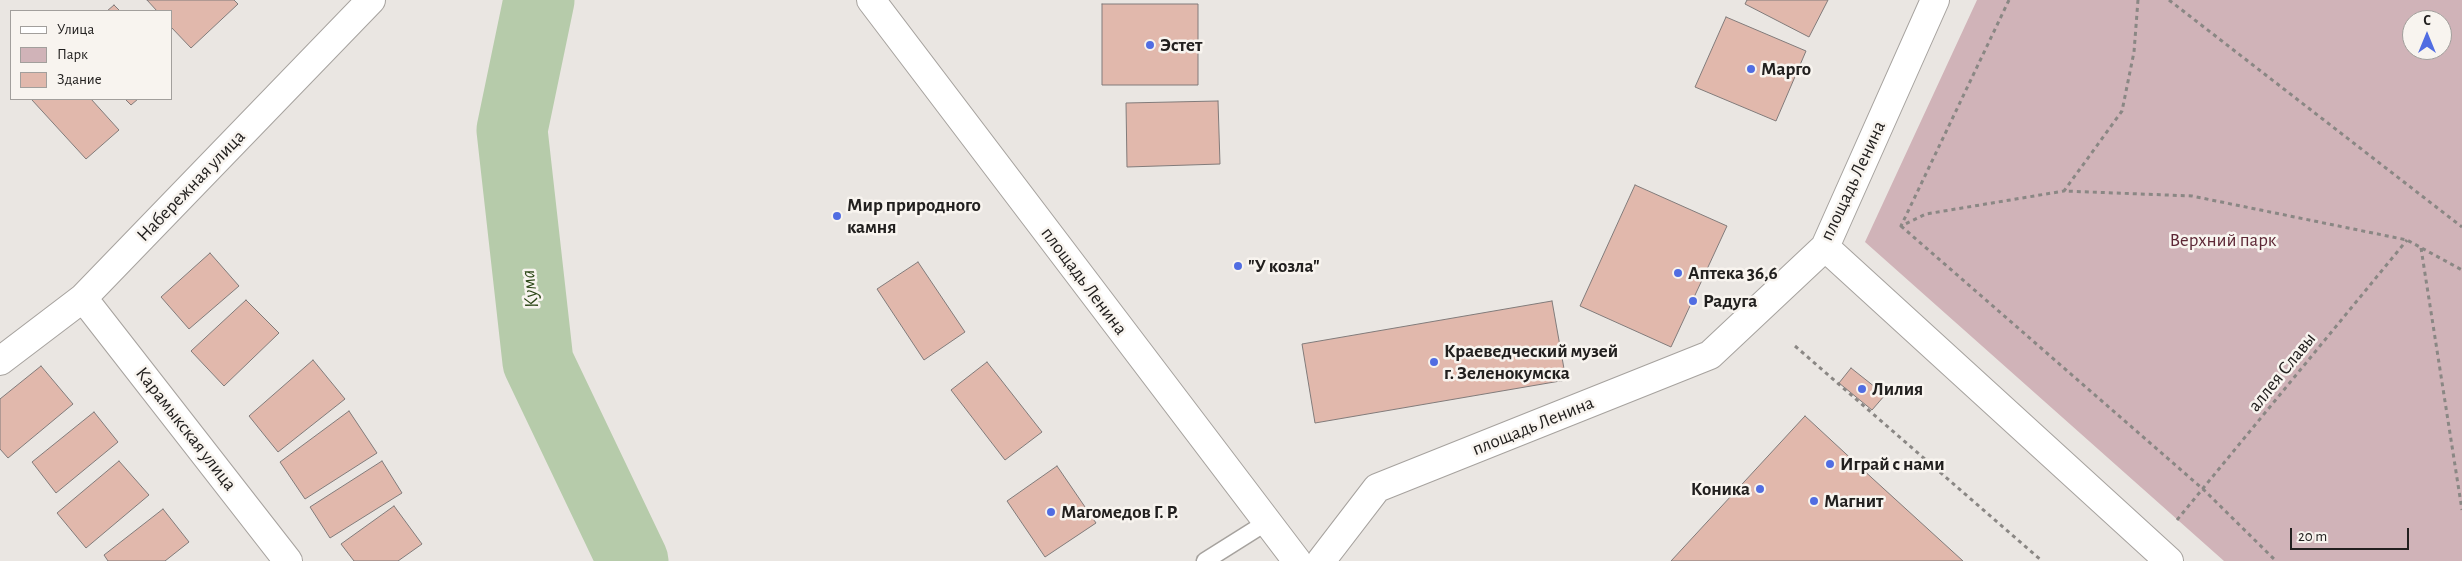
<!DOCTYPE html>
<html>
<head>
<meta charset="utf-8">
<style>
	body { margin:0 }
	#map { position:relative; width:2462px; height:561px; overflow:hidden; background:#eae6e2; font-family:"Alegreya Sans",sans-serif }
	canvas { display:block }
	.legend { position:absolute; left:10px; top:10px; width:162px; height:90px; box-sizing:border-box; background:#f8f4ef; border:1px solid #a29f9c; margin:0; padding:6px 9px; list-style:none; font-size:15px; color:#22201f }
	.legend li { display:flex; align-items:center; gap:10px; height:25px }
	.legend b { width:25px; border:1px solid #a29f9c }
	.north { position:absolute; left:2402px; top:10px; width:50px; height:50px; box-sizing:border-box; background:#f8f4ef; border:1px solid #a29f9c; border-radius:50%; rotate:0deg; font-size:14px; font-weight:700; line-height:20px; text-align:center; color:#22201f }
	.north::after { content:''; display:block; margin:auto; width:18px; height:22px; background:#516de2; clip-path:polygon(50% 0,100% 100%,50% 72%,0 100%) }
	.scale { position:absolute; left:2290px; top:528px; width:119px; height:22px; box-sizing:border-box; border:2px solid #22201f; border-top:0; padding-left:6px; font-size:15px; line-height:18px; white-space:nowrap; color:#22201f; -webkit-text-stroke:4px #f8f4ef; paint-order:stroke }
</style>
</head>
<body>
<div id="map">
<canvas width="2462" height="561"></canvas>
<ul class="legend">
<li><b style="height:6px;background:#fff"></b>Улица</li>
<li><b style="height:14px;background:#d0b3b8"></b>Парк</li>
<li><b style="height:14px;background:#e1b8ac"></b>Здание</li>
</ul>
<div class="north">С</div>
<div class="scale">20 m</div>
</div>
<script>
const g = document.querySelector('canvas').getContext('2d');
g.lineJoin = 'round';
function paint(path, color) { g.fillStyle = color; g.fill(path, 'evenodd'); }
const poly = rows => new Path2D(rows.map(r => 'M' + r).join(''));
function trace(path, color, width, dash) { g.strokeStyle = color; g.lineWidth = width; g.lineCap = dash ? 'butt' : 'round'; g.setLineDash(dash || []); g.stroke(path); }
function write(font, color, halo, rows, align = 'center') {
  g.font = font + ' "Alegreya Sans",sans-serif'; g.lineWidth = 5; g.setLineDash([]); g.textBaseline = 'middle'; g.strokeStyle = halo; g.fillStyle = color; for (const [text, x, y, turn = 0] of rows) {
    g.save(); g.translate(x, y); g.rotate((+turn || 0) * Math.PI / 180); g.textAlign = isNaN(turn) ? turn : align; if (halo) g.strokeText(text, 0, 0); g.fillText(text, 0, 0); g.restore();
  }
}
paint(poly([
	[1977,0,2462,0,2462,561,2224,561,1865,242],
	[2412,20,2442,20,2442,50,2412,50]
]), '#d0b3b8');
trace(poly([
	[539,0,512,130,538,362,633,561]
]), '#b6cbaa', 71);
const building = poly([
	[147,0,234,0,238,4,191,48,171,27,171,11,157,11,147,0],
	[1747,0,1828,0,1809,37,1745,4,1747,0],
	[1102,4,1198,4,1198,85,1102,85,1102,4],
	[114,5,120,11,107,11,114,5],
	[1726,17,1806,51,1776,121,1695,87,1726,17],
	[33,99,91,99,119,130,86,159,32,100,33,99],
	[125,99,138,99,131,105,125,99],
	[1218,101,1220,164,1127,167,1126,103,1218,101],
	[1635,185,1727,226,1671,347,1580,306,1635,185],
	[210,253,239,286,189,329,161,297,210,253],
	[918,262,965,332,924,360,877,289,918,262],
	[246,300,279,333,224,386,191,351,246,300],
	[1552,301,1566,380,1315,423,1302,344,1552,301],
	[313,360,345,399,278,452,249,416,313,360],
	[987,362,1042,432,1005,460,951,390,987,362],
	[41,366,73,404,8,458,0,449,0,399,41,366],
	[1851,368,1885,395,1872,410,1839,383,1851,368],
	[349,411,377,453,305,499,280,462,349,411],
	[94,412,118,442,56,493,32,462,94,412],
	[1805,416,1872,478,1963,561,1671,561,1805,416],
	[119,461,149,495,86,548,57,513,119,461],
	[382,461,402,493,330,538,310,507,382,461],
	[1057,466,1096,523,1045,557,1007,501,1057,466],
	[394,506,422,544,398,561,354,561,341,544,394,506],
	[163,509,189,542,165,561,108,561,104,555,163,509]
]);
paint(building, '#e1b8ac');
trace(building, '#817b7a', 1);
const lane = poly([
	[1205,561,1267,522]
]);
const street = poly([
	[1825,247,2169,561],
	[83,298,288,561],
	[0,361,83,298,371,0],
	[1321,561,1377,488,1710,355,1825,247,1935,0]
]);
const secondary = poly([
	[871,0,1297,561]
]);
trace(lane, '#a6a29e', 19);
trace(street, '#a6a29e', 30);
trace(secondary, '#a6a29e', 30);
trace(poly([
	[2009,0,1901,226,1926,214,2064,191],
	[2138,0,2134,52,2122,111,2064,191,2192,196,2407,240,2462,270],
	[2169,0,2462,227],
	[1901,226,2204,490,2276,561],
	[2421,248,2462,510],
	[1795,346,2042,561],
	[2177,520,2407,240]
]), '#8a8784', 3, [4, 4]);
trace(lane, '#fff', 16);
trace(street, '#fff', 28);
trace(secondary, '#fff', 28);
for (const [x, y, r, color] of [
	[1150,45,5,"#516de2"],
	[1751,69,5,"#516de2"],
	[837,216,5,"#516de2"],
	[1238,266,5,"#516de2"],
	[1678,273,5,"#516de2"],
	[1693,301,5,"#516de2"],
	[1434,362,5,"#516de2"],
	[1862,389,5,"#516de2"],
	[1830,464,5,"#516de2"],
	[1760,489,5,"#516de2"],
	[1814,501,5,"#516de2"],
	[1051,512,5,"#516de2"]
]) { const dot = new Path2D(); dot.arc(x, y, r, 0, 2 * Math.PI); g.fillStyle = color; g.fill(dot); trace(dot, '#f8f4ef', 2); }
write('bold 19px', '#22201f', '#f8f4ef', [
	["Эстет",1160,45],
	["Марго",1761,69],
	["Мир природного",847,205],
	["камня",847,227],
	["\"У козла\"",1248,266],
	["Аптека 36,6",1688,273],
	["Радуга",1703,301],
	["Краеведческий музей",1444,351],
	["г. Зеленокумска",1444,373],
	["Лилия",1872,389],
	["Играй с нами",1840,464],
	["Коника",1750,489,"right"],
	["Магнит",1824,501],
	["Магомедов Г. Р.",1061,512]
], 'left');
write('19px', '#22201f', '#f8f4ef', [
	["площадь Ленина",1853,181,-65],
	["Набережная улица",191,186,-46],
	["площадь Ленина",1084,281,53],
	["аллея Славы",2282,372,-51],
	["площадь Ленина",1533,426,-22],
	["Карамыкская улица",186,429,52]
]);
write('19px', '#5d2735', '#f8f4ef', [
	["Верхний парк",2223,240]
]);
write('italic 20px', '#2c4717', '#f8f4ef', [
	["Кума",530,289,-97]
]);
</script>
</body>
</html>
